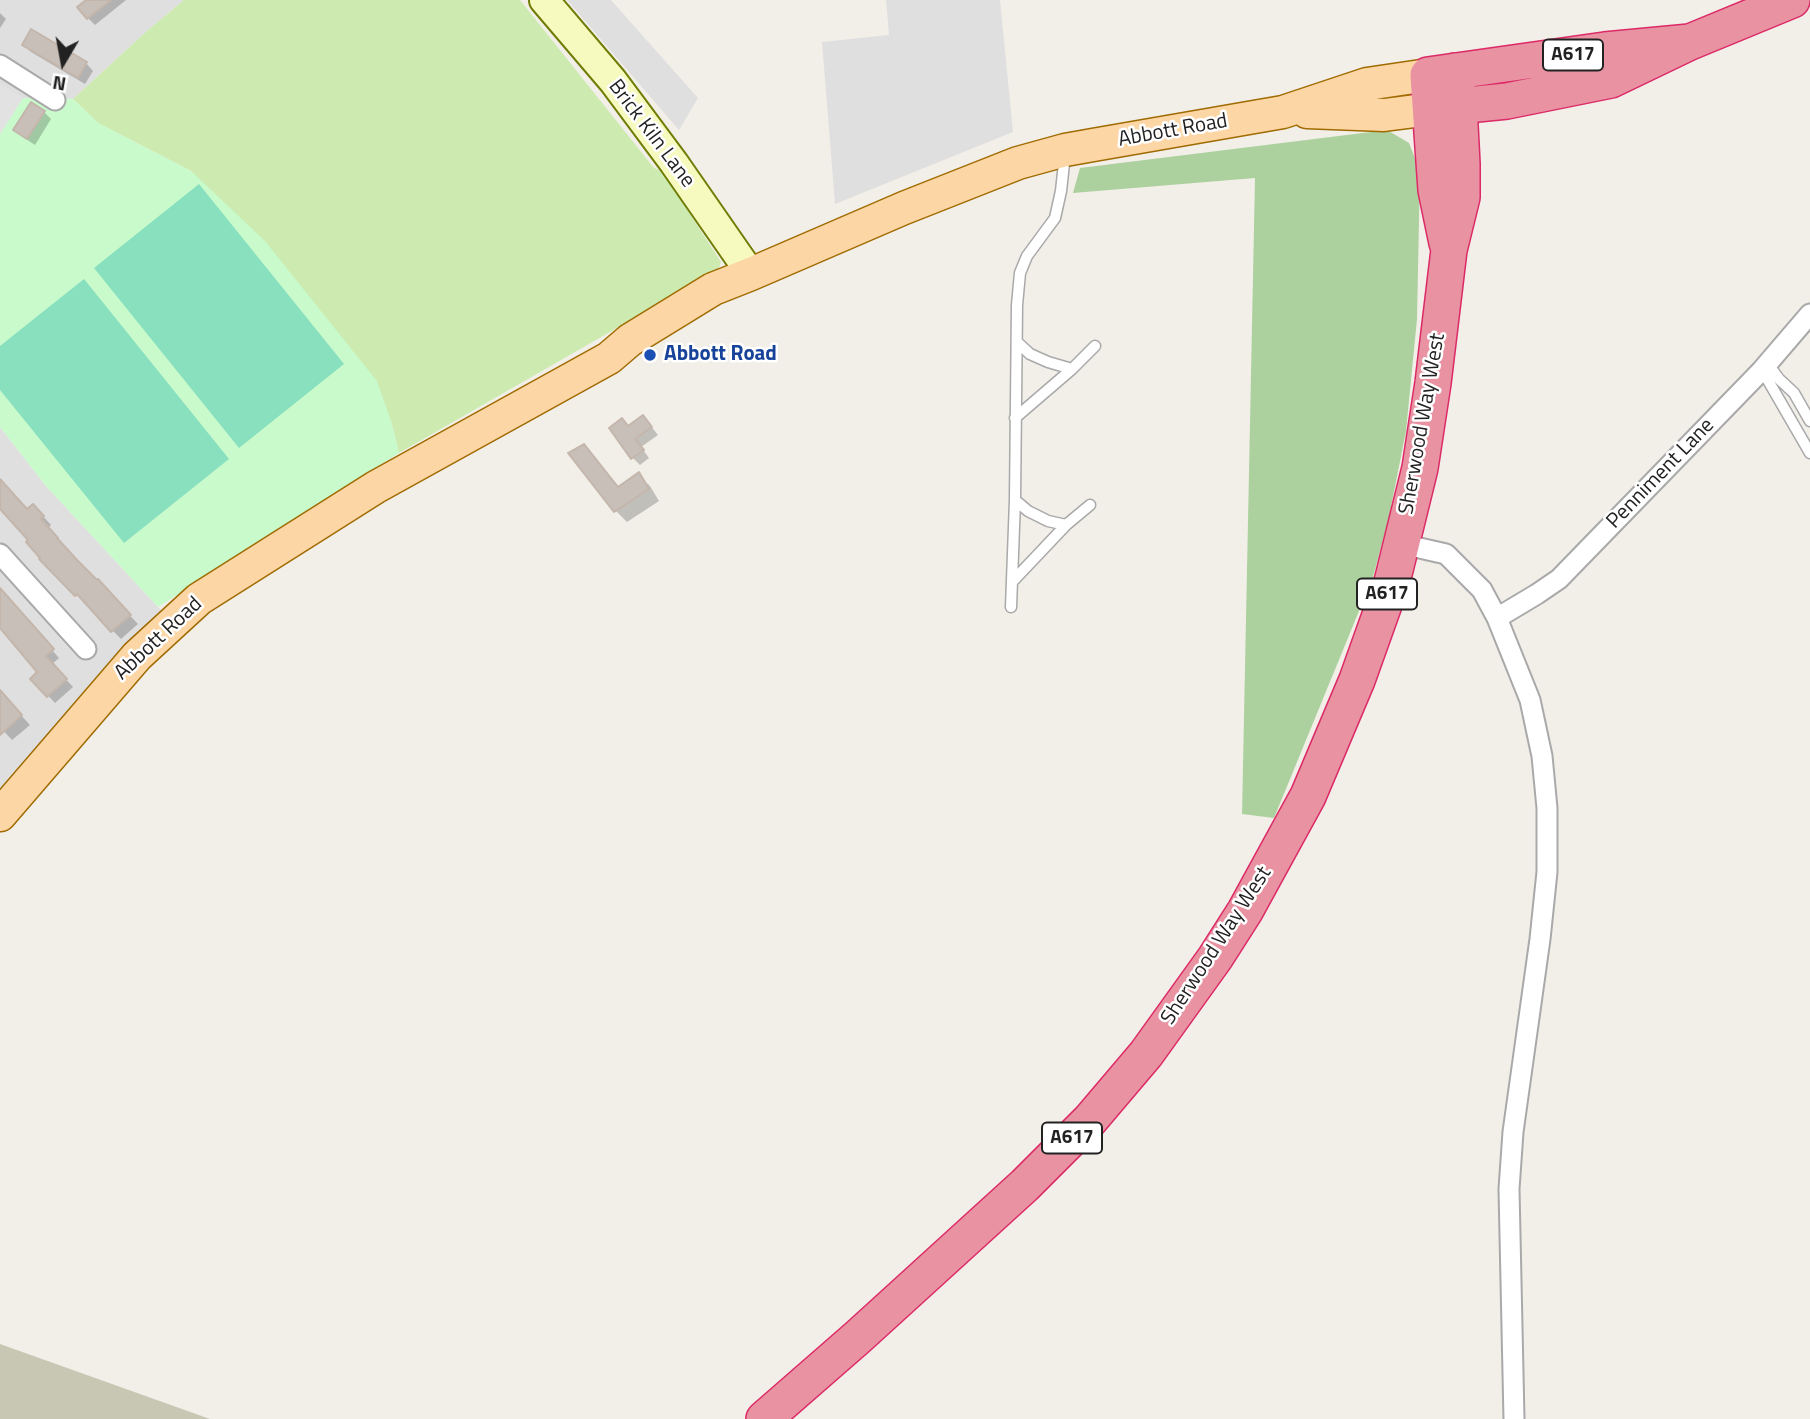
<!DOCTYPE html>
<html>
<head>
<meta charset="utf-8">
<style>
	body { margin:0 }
	#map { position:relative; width:1810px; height:1419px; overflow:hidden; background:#f2efe9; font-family:"Titillium Web",sans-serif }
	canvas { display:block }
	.north { position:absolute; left:28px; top:28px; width:70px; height:70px; -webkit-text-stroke:5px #fff; paint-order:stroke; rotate:190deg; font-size:19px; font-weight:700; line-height:28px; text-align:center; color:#222 }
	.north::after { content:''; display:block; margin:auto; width:24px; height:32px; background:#222; clip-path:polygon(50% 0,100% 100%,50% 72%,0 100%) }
</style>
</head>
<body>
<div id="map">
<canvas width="1810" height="1419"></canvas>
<div class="north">N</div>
</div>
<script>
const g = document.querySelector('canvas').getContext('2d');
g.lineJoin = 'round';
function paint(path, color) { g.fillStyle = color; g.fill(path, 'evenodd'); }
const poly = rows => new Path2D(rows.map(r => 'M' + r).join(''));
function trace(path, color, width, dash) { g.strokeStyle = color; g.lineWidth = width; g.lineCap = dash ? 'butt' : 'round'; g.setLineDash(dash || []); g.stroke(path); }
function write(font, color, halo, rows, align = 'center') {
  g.font = font + ' "Titillium Web",sans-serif'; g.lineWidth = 5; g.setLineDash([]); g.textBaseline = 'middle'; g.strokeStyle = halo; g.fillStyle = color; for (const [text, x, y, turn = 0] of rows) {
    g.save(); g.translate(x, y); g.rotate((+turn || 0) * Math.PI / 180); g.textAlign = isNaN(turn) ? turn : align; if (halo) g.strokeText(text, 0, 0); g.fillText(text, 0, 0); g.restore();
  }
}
paint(poly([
	[0,0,184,0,148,30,73,99,23,98,0,134],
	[567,0,611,0,698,98,679,130],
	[886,0,1000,0,1013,132,835,204,822,42,889,35],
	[0,427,46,486,158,607,180,627,0,829]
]), '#e0dfdf');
paint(poly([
	[0,1344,210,1419,0,1419]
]), '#c7c7b4');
paint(poly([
	[184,0,520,0,654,168,662,171,721,262,718,270,399,453,391,421,191,171,98,123,73,99,148,30]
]), '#cdebb0');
paint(poly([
	[1387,130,1409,143,1420,171,1417,319,1406,431,1389,517,1373,577,1274,818,1242,814,1255,178,1073,193,1080,168]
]), '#add19e');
paint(poly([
	[23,98,73,99,98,123,191,171,265,241,377,381,391,421,399,453,158,607,46,486,0,427,0,134]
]), '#c8facc');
paint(poly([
	[199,184,344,364,239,448,94,268],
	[84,279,229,459,124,543,0,390,0,346]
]), '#88e0be');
paint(poly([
	[0,83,23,98,0,134]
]), '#e2e2e2');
paint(poly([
	[89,0,126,0,95,25,88,18],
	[0,13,6,19,0,28],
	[24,45,86,63,93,71,85,84,31,52],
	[44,112,51,119,35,145,23,137,15,130],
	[650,425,658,435,641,447,649,458,640,465,633,458,629,428],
	[584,446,595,458,619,488,638,475,650,486,659,501,627,522,616,511],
	[0,481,27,511,41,514,51,525,48,528,65,547,64,547,138,624,121,639,42,559,31,540,0,506],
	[0,590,59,658,52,664,73,687,55,703,33,679,40,673,0,626],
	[0,692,30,725,12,740,0,727]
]), '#0003');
const building = poly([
	[86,0,111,0,87,19,77,7,86,0],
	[31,29,87,62,78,78,22,45,31,29],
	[31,102,45,111,27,139,13,130,31,102],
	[643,415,652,427,635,439,644,450,631,459,609,428,622,418,628,426,643,415],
	[584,444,618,487,639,472,649,489,614,512,568,453,584,444],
	[0,479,27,509,33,504,44,516,41,519,58,538,57,538,77,560,97,580,98,579,131,615,111,632,77,594,75,596,39,559,40,558,26,542,28,540,0,509,0,479],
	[0,588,54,649,46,656,67,679,47,697,30,679,37,672,0,628,0,588],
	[0,690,22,715,0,735,0,690]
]);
paint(building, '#c7bfb8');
trace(building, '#c4b6ab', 2);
const lane = poly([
	[1017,342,1030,354,1048,362,1072,369],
	[1768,364,1779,379,1794,393,1810,421],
	[1762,370,1810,453],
	[1015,418,1072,369,1095,346],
	[1015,500,1028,511,1048,521,1066,525],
	[1012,582,1066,525,1090,505],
	[1011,607,1015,500,1017,305,1020,273,1027,256,1055,218,1061,191,1065,154]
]);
const street = poly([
	[0,65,55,100],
	[1402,544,1446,554,1482,590,1497,618,1530,700,1542,756,1547,808,1547,872,1540,939,1513,1132,1509,1189,1514,1419],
	[0,554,86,649],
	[1497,618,1537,594,1559,579,1762,370,1810,314]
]);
const secondary = poly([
	[544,0,613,81,674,163,751,274]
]);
const primary = poly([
	[1307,112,1384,115,1431,109],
	[0,815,137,656,199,599,376,487,609,358,630,340,713,289,751,274,904,208,1018,163,1065,150,1093,145,1283,112,1367,84,1428,75]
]);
const highway = poly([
	[1437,108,1507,101,1611,80,1690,42,1792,0],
	[1447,243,1436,190,1428,75,1605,50,1690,42],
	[764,1419,858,1337,1025,1185,1090,1120,1146,1054,1215,958,1245,911,1308,796,1357,680,1392,582,1420,468,1433,383,1449,250,1462,197,1462,164,1459,106,1455,71]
]);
trace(lane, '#a9a9a9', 13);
trace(street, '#a9a9a9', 23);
trace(secondary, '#707d05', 32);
trace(primary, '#a06b00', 35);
trace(highway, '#dc2a67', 38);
trace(lane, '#fff', 10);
trace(street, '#fff', 19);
trace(secondary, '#f7fabf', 28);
trace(primary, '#fcd6a4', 32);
trace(highway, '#e892a2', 35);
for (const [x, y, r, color] of [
	[650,355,7,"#1a4fb4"]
]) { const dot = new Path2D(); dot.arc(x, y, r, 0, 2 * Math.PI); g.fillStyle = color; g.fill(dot); trace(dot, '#fff', 2.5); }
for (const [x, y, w] of [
	[1573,55,60],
	[1387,594,60],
	[1072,1138,60]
]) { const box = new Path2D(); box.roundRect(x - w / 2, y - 15.5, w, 31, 5); g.fillStyle = '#fff'; g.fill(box); trace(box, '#222', 2); }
write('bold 19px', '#222', null, [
	["A617",1573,55],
	["A617",1387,594],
	["A617",1072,1138]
]);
write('21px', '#222', '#fff', [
	["Abbott Road",1173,131,-10],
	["Brick Kiln Lane",651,134,53],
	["Sherwood Way West",1423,424,-80],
	["Penniment Lane",1661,474,-46],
	["Abbott Road",159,639,-43],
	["Sherwood Way West",1217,946,-57]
]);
write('bold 21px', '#164399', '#fff', [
	["Abbott Road",664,355]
], 'left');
</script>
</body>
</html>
